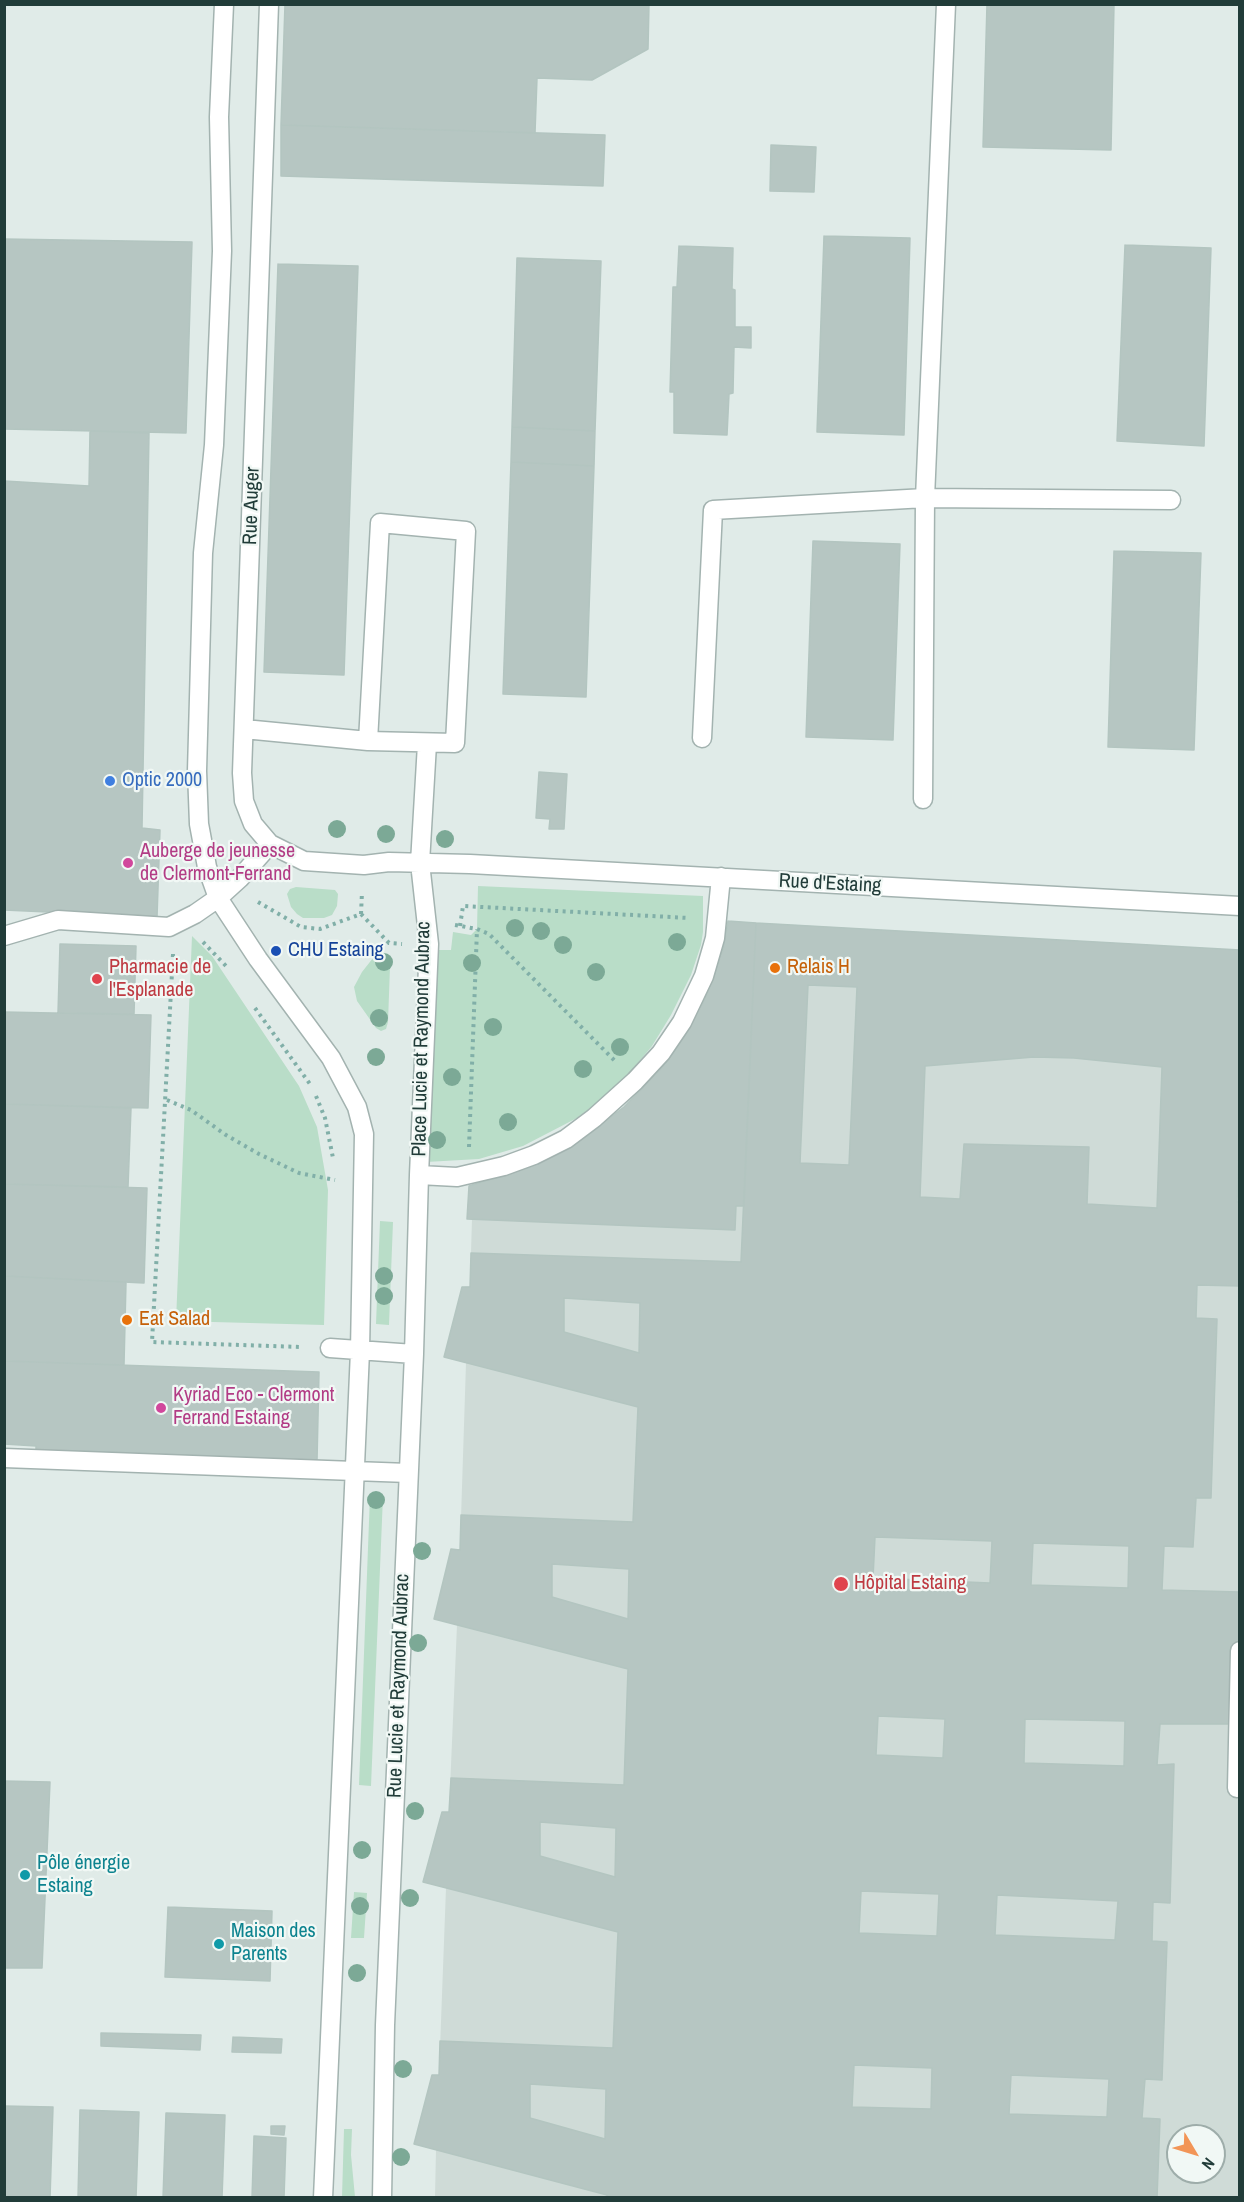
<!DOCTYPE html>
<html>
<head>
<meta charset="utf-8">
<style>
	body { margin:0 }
	#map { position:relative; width:1244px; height:2202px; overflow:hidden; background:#e0ebe8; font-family:"Archivo Narrow",sans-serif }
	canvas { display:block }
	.frame { position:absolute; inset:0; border:6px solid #213c39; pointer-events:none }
	.north { position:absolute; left:1166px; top:2124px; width:60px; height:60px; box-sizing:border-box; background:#f1f8f5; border:2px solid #9eadaa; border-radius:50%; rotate:128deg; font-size:16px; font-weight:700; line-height:24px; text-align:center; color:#213c39 }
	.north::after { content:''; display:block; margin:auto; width:21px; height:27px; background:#f29557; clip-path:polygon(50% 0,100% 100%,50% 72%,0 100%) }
</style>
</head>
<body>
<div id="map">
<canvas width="1244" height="2202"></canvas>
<div class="frame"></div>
<div class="north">N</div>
</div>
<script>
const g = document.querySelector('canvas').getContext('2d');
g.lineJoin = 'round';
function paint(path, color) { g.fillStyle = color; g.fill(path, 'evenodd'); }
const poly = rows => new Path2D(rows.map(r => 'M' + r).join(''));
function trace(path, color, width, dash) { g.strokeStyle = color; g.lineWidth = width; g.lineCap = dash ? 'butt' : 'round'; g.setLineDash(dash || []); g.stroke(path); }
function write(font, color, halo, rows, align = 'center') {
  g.font = font + ' "Archivo Narrow",sans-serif'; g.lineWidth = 4.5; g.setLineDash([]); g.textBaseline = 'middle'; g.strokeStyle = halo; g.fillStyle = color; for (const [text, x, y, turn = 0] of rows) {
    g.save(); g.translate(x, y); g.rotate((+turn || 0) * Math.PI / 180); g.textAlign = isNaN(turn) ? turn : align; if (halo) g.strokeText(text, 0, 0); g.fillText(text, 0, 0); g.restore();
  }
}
paint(poly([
	[728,921,1239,950,1239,2197,435,2197,436,2150,414,2144,432,2075,439,2075,446,1888,423,1882,442,1812,449,1812,457,1625,434,1619,451,1549,460,1549,466,1363,444,1357,462,1287,470,1286,472,1219,467,1219,469,1186,504,1175,581,1139,624,1107,664,1065,684,1036,704,999,715,975,723,949],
	[1178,2136,1214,2136,1214,2172,1178,2172]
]), '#cfdbd7');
paint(poly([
	[478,886,703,896,703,932,701,945,691,975,671,1015,652,1046,632,1070,600,1101,577,1118,523,1146,479,1159,426,1162,437,950,451,950,453,932,471,935,477,929],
	[296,887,335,890,338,894,337,906,332,915,324,918,303,918,297,914,291,907,287,894,290,889],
	[192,936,212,956,299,1086,317,1127,328,1190,324,1325,176,1321],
	[381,954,386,954,390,960,390,967,388,1022,386,1029,381,1031,376,1028,357,1001,354,987,362,972,373,958],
	[380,1221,393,1222,389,1325,376,1324],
	[370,1495,383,1496,371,1786,359,1785],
	[354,1892,367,1893,364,1938,351,1938],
	[344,2129,352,2129,351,2155,355,2197,342,2197]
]), '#b9ddc8');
const building = poly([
	[285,4,649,4,648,49,592,80,537,78,535,133,281,125,285,4],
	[987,4,1114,4,1111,150,983,147,987,4],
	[281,125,605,135,603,186,281,176,281,125],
	[771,145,816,147,814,192,770,191,771,145],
	[824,236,910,238,904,435,817,432,824,236],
	[4,239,192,242,186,433,4,429,4,239],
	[1125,245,1211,248,1204,446,1117,441,1125,245],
	[679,246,733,248,732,289,735,290,735,327,751,327,751,348,734,347,733,393,729,394,727,435,674,433,674,392,670,392,673,287,677,287,679,246],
	[517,258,601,261,595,431,512,427,517,258],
	[278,264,358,266,344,675,264,672,278,264],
	[512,427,595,431,594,466,511,462,512,427],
	[90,431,149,433,142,828,160,830,157,917,4,910,4,481,89,486,90,431],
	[511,462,594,466,586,697,503,694,511,462],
	[813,541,900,544,893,740,806,737,813,541],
	[1114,551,1201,553,1194,750,1108,747,1114,551],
	[539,772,567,774,564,829,549,829,550,819,536,818,539,772],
	[728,921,756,923,744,1206,736,1206,735,1230,467,1219,469,1186,504,1175,558,1153,581,1139,624,1107,664,1065,684,1036,705,999,723,949,728,921],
	[756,923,1240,950,1240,1130,1237,1202,1240,1202,1240,1286,1197,1285,1196,1318,1217,1319,1211,1498,1196,1498,1193,1547,1164,1546,1162,1590,1240,1592,1240,1724,1160,1724,1157,1765,1174,1764,1170,1903,1153,1902,1152,1941,1167,1942,1162,2080,1145,2079,1142,2118,1160,2119,1157,2198,607,2198,607,2195,414,2144,432,2075,439,2075,440,2041,613,2048,618,1932,423,1882,442,1812,449,1812,451,1778,624,1785,628,1669,434,1619,451,1549,460,1550,461,1515,633,1522,638,1407,444,1357,462,1287,470,1287,471,1253,741,1262,756,923],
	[808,985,857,987,849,1165,800,1163,808,985],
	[1034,1057,1074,1058,1162,1067,1157,1208,1087,1204,1089,1147,964,1144,960,1199,920,1197,925,1066,1034,1057],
	[564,1298,640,1303,639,1353,564,1332,564,1298],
	[875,1537,992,1541,990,1583,873,1578,875,1537],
	[1033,1543,1129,1546,1128,1588,1031,1585,1033,1543],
	[552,1564,629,1569,628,1619,552,1597,552,1564],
	[878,1716,945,1719,943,1758,876,1755,878,1716],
	[1025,1719,1125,1721,1124,1766,1024,1763,1025,1719],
	[540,1822,616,1828,615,1877,540,1856,540,1822],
	[861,1891,939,1894,937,1936,859,1933,861,1891],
	[997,1895,1118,1901,1115,1940,995,1935,997,1895],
	[854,2065,932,2068,931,2109,852,2107,854,2065],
	[1011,2075,1109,2079,1107,2117,1009,2114,1011,2075],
	[530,2084,606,2089,605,2139,530,2118,530,2084],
	[60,944,136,946,134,1014,58,1013,60,944],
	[4,1012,151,1015,148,1108,4,1104,4,1012],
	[4,1104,131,1108,128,1187,4,1184,4,1104],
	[4,1184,147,1188,144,1283,4,1276,4,1184],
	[4,1276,126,1282,124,1365,4,1361,4,1276],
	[4,1361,319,1372,317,1461,36,1456,36,1446,4,1444,4,1361],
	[4,1781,50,1782,42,1968,4,1968,4,1781],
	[168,1907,272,1911,270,1981,165,1977,168,1907],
	[101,2033,201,2035,200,2050,101,2046,101,2033],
	[233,2037,282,2039,281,2053,232,2052,233,2037],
	[4,2106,53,2107,50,2198,4,2198,4,2106],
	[80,2110,139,2112,136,2198,78,2198,80,2110],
	[166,2113,225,2115,222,2198,163,2198,166,2113],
	[271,2126,285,2126,284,2135,271,2134,271,2126],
	[254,2136,286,2138,284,2198,252,2198,254,2136]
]);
paint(building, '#b6c6c2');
trace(building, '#b3c5c0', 1.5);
const minor = poly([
	[224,4,219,117,222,251,214,445,203,553,197,771,199,824,207,867,218,898,258,959,331,1058,357,1107,364,1134,360,1351,323,2198],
	[269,4,242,773,244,801,253,824,270,844,304,861,364,865,389,862,470,864,1240,906],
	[946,4,925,498,1171,500],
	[380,523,466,531,455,743,368,741,380,523],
	[244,729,368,741],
	[702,738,713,510,925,498,923,799],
	[4,936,58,920,169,927,195,914,218,898,240,878,270,844],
	[419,1175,457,1177,504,1166,534,1155,566,1139,594,1118,635,1081,661,1053,682,1022,704,976,715,938,721,877],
	[330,1348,414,1354],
	[4,1458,408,1473],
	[1237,1788,1240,1651],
	[382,2198,385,2025,414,1354,419,1175,429,944,420,863,427,744]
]);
trace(minor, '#a3b3b0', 21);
trace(poly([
	[258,902,301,927,320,929,361,914,389,943,402,944],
	[361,914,362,892],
	[455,925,477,929,489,934,615,1061],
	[460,926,463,906,689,918],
	[203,942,227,967],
	[173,954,152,1342,302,1347],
	[255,1008,310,1084],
	[316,1096,325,1118,333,1158],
	[167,1100,191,1110,226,1135,259,1154,299,1173,335,1180],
	[469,1147,477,929]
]), '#81afa8', 4, [3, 4.5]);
trace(minor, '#fff', 18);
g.fillStyle = '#7ca996';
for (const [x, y] of [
	[337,829],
	[386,834],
	[445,839],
	[515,928],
	[541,931],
	[677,942],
	[563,945],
	[384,962],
	[472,963],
	[596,972],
	[379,1018],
	[493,1027],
	[620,1047],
	[376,1057],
	[583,1069],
	[452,1077],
	[508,1122],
	[437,1140],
	[384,1276],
	[384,1296],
	[376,1500],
	[422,1551],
	[418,1643],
	[415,1811],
	[362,1850],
	[410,1898],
	[360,1906],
	[357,1973],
	[403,2069],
	[401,2157]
]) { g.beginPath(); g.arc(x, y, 9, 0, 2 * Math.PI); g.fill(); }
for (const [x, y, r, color] of [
	[110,781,6,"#3f7fe0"],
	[128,863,6,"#d1479c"],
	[276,951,6,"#1a4fb4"],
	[775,968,6,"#e8710a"],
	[97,979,6,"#e0444e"],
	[127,1320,6,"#e8710a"],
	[161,1408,6,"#d1479c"],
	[841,1584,8,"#e0444e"],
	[25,1875,6,"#0f9aa8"],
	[219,1944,6,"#0f9aa8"]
]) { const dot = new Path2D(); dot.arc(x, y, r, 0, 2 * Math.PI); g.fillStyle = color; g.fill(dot); trace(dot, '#f1f8f5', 2); }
write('20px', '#213c39', '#f1f8f5', [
	["Rue Auger",252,506,-88],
	["Rue d'Estaing",830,884,3],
	["Place Lucie et Raymond Aubrac",422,1039,-89],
	["Rue Lucie et Raymond Aubrac",399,1686,-88]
]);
write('20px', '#366cbe', '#f1f8f5', [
	["Optic 2000",122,781]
], 'left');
write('20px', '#b23c85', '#f1f8f5', [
	["Auberge de jeunesse",140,852],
	["de Clermont-Ferrand",140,875],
	["Kyriad Eco - Clermont",173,1396],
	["Ferrand Estaing",173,1419]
], 'left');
write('20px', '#164399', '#f1f8f5', [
	["CHU Estaing",288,951]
], 'left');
write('20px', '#be3a42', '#f1f8f5', [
	["Pharmacie de",109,968],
	["l'Esplanade",109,991],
	["Hôpital Estaing",854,1584]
], 'left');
write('20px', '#c56008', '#f1f8f5', [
	["Relais H",787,968],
	["Eat Salad",139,1320]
], 'left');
write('20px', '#0d838f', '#f1f8f5', [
	["Pôle énergie",37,1864],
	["Estaing",37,1887],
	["Maison des",231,1932],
	["Parents",231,1955]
], 'left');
</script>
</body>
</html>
